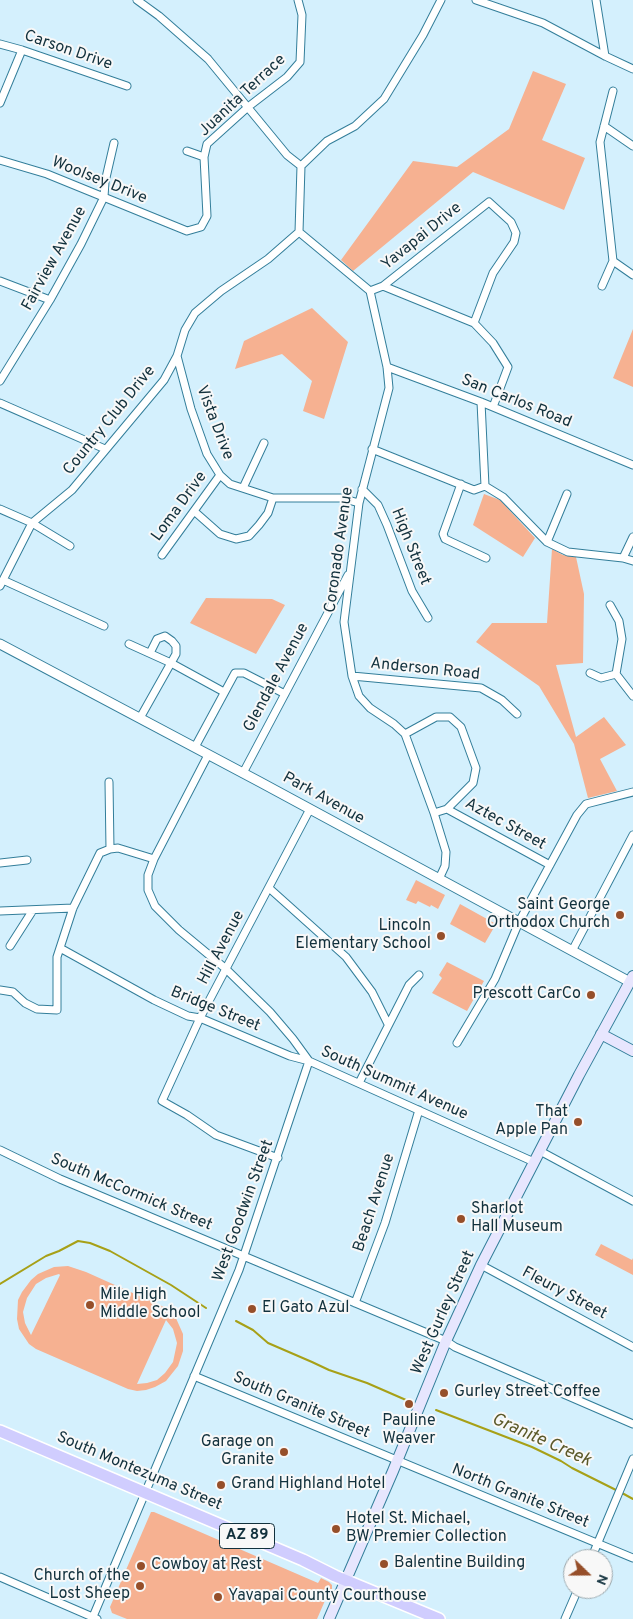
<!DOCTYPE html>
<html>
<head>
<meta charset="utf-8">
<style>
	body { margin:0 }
	#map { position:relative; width:633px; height:1619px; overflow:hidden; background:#d4f0fd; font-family:Overpass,sans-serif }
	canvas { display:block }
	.north { position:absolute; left:563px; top:1549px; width:50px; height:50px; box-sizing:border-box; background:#f8f8f8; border:1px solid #9ca8ad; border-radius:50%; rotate:112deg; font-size:14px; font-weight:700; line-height:20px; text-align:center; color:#12313d }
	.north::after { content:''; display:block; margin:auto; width:18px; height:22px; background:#964f2a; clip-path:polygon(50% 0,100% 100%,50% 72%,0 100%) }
</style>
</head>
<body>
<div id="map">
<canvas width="633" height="1619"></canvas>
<div class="north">N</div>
</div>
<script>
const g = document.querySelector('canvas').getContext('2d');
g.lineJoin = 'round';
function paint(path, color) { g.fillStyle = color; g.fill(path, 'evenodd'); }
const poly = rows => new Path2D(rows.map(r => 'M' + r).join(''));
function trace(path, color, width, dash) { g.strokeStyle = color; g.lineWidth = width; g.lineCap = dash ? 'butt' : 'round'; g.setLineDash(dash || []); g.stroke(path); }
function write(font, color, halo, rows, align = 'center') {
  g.font = font + ' Overpass,sans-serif'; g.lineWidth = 4; g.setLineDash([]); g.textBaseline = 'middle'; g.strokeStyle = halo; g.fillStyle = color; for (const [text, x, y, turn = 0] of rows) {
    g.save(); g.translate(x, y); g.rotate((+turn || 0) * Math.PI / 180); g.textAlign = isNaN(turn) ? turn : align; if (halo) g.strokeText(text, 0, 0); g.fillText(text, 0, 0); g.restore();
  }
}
paint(poly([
	[533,71,566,84,542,140,585,158,564,210,473,172,353,271,341,260,413,161,457,167,509,129],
	[312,308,348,342,324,419,303,411,312,381,282,354,235,369,244,341],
	[633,329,633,387,613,378],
	[484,494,500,500,535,538,523,557,473,525],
	[552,549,563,555,576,557,584,594,583,663,556,665,576,737,604,717,626,745,600,759,617,791,588,798,574,744,539,686,476,642,492,623,547,623],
	[206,598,272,599,285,605,256,654,190,623],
	[416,880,445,895,438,909,431,905,430,907,418,901,416,904,406,900],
	[460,904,496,924,485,943,450,924],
	[447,962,484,981,467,1011,432,993,442,978,439,975],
	[601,1244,632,1260,633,1258,633,1275,595,1255],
	[68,1266,86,1272,164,1307,175,1316,183,1334,183,1351,178,1366,166,1381,155,1387,146,1390,137,1391,128,1389,36,1349,29,1344,19,1329,17,1319,18,1300,22,1292,31,1280,38,1274,54,1267],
	[59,1274,60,1275,31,1335,25,1323,23,1312,27,1298,36,1284,46,1278],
	[166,1320,173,1329,177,1343,173,1362,165,1373,157,1380,147,1383,137,1384],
	[151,1512,154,1512,318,1583,321,1578,329,1582,332,1585,332,1593,330,1597,327,1596,317,1619,127,1619,112,1613,110,1607]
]), '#f6b191');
trace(poly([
	[0,1284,46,1256,59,1251,78,1241,90,1243,110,1251,171,1285,206,1308],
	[236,1321,253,1330,268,1343,312,1362,329,1370,367,1383,406,1400],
	[436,1410,532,1447,561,1461,572,1468,618,1491],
	[622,1493,633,1499]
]), '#a7a017', 2);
const minor = poly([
	[137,0,159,16,208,59,287,155,301,166],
	[476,0,543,23,605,56,633,69],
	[596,0,605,56],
	[0,44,22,50,127,86],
	[0,103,22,50],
	[604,126,633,146],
	[187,151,204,157],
	[0,160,47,174,187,231,201,227,207,216,204,157,207,144,248,107,287,77,300,62,302,15,298,0],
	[299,232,370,291,387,367,389,388,359,503,344,622,352,676,359,696,370,708,394,724,405,734,434,813,446,852,445,866,439,879],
	[613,261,633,275],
	[0,281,50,300],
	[383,286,474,323,493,343,508,367,493,407],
	[602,286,613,261,600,142,613,91],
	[370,291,383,286,489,202,511,222,516,233,514,242,493,273,474,323],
	[177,356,191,409,207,454,220,475,230,484,273,498,341,498,359,503],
	[387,367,481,402,633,465],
	[0,381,50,300,81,244,104,197,105,182,114,143],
	[481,402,485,486],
	[0,403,105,449],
	[372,449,474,490,485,486,503,497,547,542,568,552,623,558,633,561],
	[461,484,443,534,445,539,486,558],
	[243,488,264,443],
	[362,489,378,505,387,525,412,591,428,618],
	[0,509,32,523,70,546],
	[194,511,220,534,236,539,249,536,259,525,268,513,273,498],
	[547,542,567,494],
	[162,555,220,475],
	[623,558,633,537],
	[3,580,104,626],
	[0,586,32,523,72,490,164,380,177,356,185,330,195,313,221,291,268,259,299,232,301,166,327,141,355,126,384,99,423,35,441,0],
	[610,605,619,621,622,639,616,674,633,696],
	[129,644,171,663,224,692],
	[590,673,601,678,616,674],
	[352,676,481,688,502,700,517,714],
	[140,718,176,654,176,646,172,641,165,636,157,639,150,653],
	[405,734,436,717,450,717,461,727,476,768,473,783,447,809,434,813],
	[195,747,235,673,244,673,285,694],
	[208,755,154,859,148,875,148,890,155,906,179,930,226,969,270,1012,293,1039,309,1061,534,1162],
	[243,773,348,575],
	[109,782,110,849],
	[447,809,550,865],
	[0,863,27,860],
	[269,888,346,957,372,992,388,1024],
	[0,911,73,908],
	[10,946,33,910],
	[60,948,154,1000,188,1016,200,1018,290,1056,309,1061,239,1270,92,1619],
	[572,951,633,835],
	[0,990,13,992,25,1003,37,1009,57,1010,57,957,73,908,100,853,110,849,118,848,154,859],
	[457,1043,495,979,519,922,577,815,586,804,633,792],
	[359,1083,409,985,419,975],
	[0,1150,60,1179,446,1341,455,1347,633,1424],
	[540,1151,633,1201],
	[278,1158,216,1135,187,1115,162,1101,200,1018,310,809],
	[481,1265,633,1347],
	[355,1303,385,1223,419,1110],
	[194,1376,633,1558],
	[591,1559,633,1459],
	[0,1577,97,1619],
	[565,1619,578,1589]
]);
const tertiary = poly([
	[0,644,260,782,630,982]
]);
const secondary = poly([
	[601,1034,633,1051],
	[329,1619,393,1471,446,1341,481,1265,579,1075,633,976]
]);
const primary = poly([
	[0,1431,303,1560,335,1576,439,1619]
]);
trace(minor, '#337e9a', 9);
trace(tertiary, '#337e9a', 11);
trace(secondary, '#337e9a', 12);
trace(primary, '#fff', 14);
trace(minor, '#fff', 7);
trace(tertiary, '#fff', 9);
trace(secondary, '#e7e6fe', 10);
trace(primary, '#d0cdfe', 11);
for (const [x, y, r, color] of [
	[620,915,5,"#964f2a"],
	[441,936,5,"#964f2a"],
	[591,995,5,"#964f2a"],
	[578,1122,5,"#964f2a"],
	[461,1219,5,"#964f2a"],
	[90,1305,5,"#964f2a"],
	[252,1309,5,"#964f2a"],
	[444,1393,5,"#964f2a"],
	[409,1404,5,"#964f2a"],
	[284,1452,5,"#964f2a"],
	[221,1485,5,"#964f2a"],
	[336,1529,5,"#964f2a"],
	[384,1564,5,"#964f2a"],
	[141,1566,5,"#964f2a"],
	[140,1586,5,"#964f2a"],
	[218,1597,5,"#964f2a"]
]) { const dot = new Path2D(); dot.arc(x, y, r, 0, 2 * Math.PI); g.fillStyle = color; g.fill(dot); trace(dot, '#f8f8f8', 2); }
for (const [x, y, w] of [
	[247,1536,55]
]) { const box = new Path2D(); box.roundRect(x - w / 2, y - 12.5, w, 25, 4); g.fillStyle = '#f8f8f8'; g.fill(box); trace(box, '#12313d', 1); }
write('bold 15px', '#12313d', null, [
	["AZ 89",247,1536]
]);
write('16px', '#12313d', '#f8f8f8', [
	["Carson Drive",68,51,19],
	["Juanita Terrace",243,96,-43],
	["Woolsey Drive",99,181,22],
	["Yavapai Drive",422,237,-39],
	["Fairview Avenue",55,259,-61],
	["San Carlos Road",516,402,22],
	["Country Club Drive",110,421,-51],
	["Vista Drive",214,423,69],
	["Loma Drive",180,507,-54],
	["High Street",410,547,68],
	["Coronado Avenue",340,550,-82],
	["Anderson Road",425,670,6],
	["Glendale Avenue",277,678,-62],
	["Park Avenue",323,799,29],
	["Aztec Street",505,825,29],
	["Hill Avenue",222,948,-62],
	["Bridge Street",215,1010,22],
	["South Summit Avenue",394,1084,24],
	["South McCormick Street",131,1193,23],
	["Beach Avenue",375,1203,-72],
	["West Goodwin Street",244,1211,-70],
	["Fleury Street",564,1294,28],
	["West Gurley Street",444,1313,-66],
	["South Granite Street",301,1406,23],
	["South Montezuma Street",139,1472,23],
	["North Granite Street",520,1497,22]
]);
write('16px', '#12313d', '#f8f8f8', [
	["Saint George",610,906,"right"],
	["Orthodox Church",610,924,"right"],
	["Lincoln",431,927,"right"],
	["Elementary School",431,945,"right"],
	["Prescott CarCo",581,995,"right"],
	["That",568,1113,"right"],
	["Apple Pan",568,1131,"right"],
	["Sharlot",471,1210],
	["Hall Museum",471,1228],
	["Mile High",100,1296],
	["Middle School",100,1314],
	["El Gato Azul",262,1309],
	["Gurley Street Coffee",454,1393],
	["Pauline",409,1422,"center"],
	["Weaver",409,1440,"center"],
	["Garage on",274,1443,"right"],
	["Granite",274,1461,"right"],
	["Grand Highland Hotel",231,1485],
	["Hotel St. Michael,",346,1520],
	["BW Premier Collection",346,1538],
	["Balentine Building",394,1564],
	["Cowboy at Rest",151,1566],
	["Church of the",130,1577,"right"],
	["Lost Sheep",130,1595,"right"],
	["Yavapai County Courthouse",228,1597]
], 'left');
write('italic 18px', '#5b5929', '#f8f8f8', [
	["Granite Creek",541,1441,24]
]);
</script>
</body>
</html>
